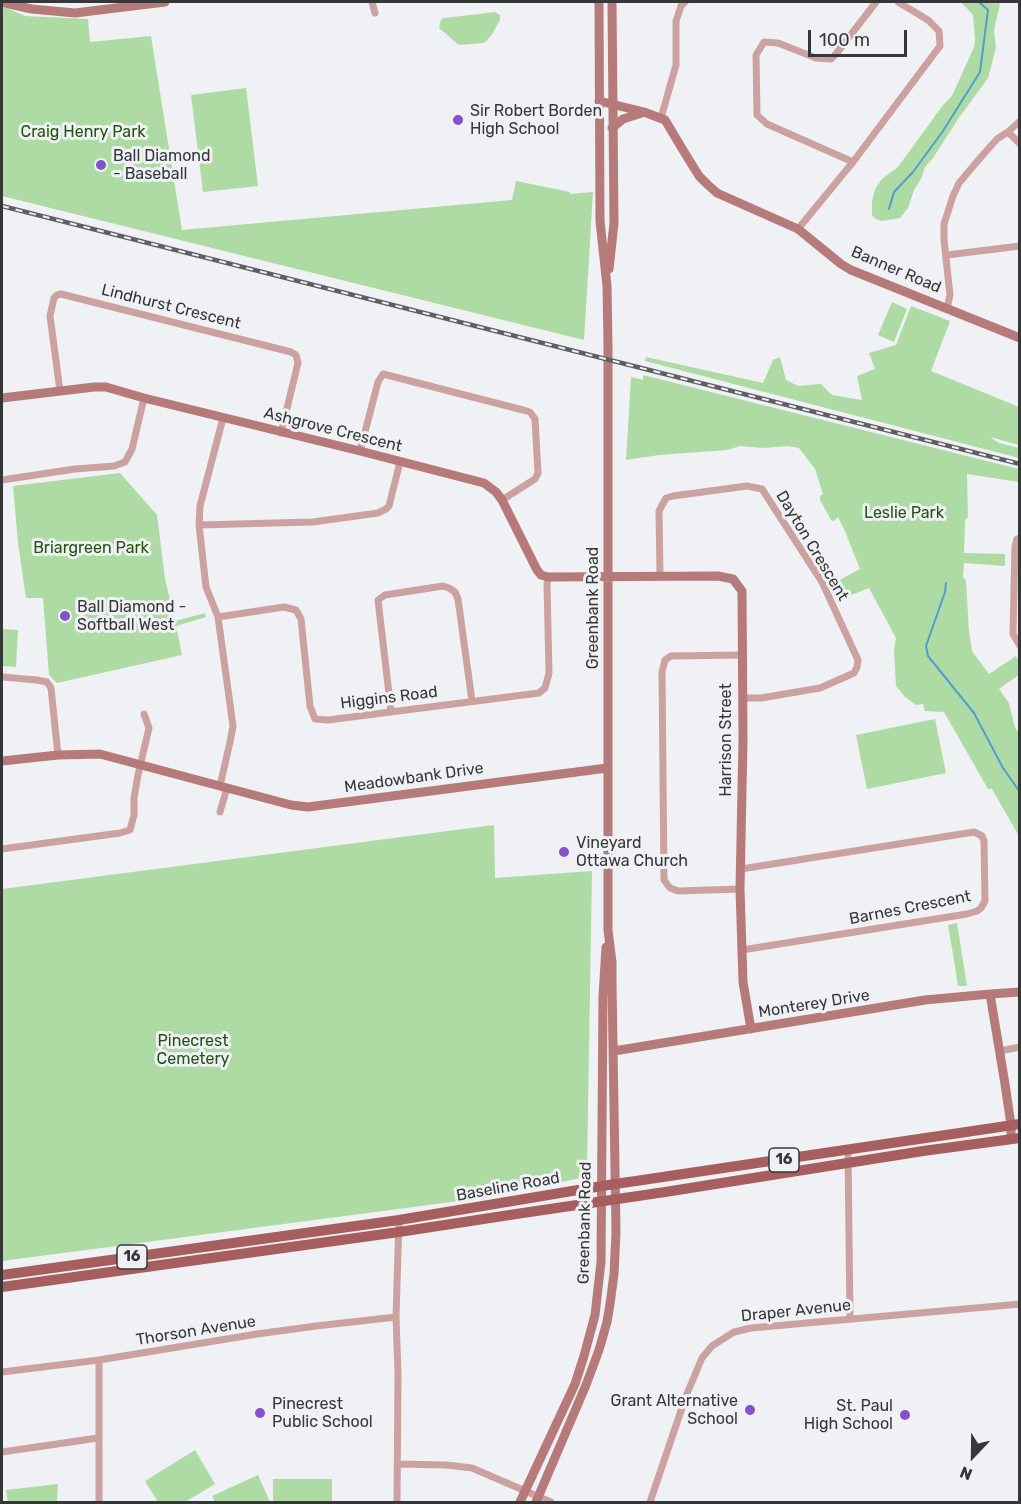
<!DOCTYPE html>
<html>
<head>
<meta charset="utf-8">
<style>
	body { margin:0 }
	#map { position:relative; width:1021px; height:1504px; overflow:hidden; background:#eff1f5; font-family:Rubik,sans-serif }
	canvas { display:block }
	.frame { position:absolute; inset:0; border:3px solid #363738; pointer-events:none }
	.north { position:absolute; left:943px; top:1426px; width:60px; height:60px; -webkit-text-stroke:4px #eff1f5; paint-order:stroke; rotate:202deg; font-size:16px; font-weight:700; line-height:24px; text-align:center; color:#363738 }
	.north::after { content:''; display:block; margin:auto; width:21px; height:27px; background:#363738; clip-path:polygon(50% 0,100% 100%,50% 72%,0 100%) }
	.scale { position:absolute; left:808px; top:30px; width:99px; height:27px; box-sizing:border-box; border:3px solid #363738; border-top:0; padding-left:8px; font-size:18px; line-height:21px; white-space:nowrap; color:#363738; -webkit-text-stroke:4px #eff1f5; paint-order:stroke }
</style>
</head>
<body>
<div id="map">
<canvas width="1021" height="1504"></canvas>
<div class="frame"></div>
<div class="north">N</div>
<div class="scale">100 m</div>
</div>
<script>
const g = document.querySelector('canvas').getContext('2d');
g.lineJoin = 'round';
function paint(path, color) { g.fillStyle = color; g.fill(path, 'evenodd'); }
const poly = rows => new Path2D(rows.map(r => 'M' + r).join(''));
function trace(path, color, width, dash) { g.strokeStyle = color; g.lineWidth = width; g.lineCap = dash ? 'butt' : 'round'; g.setLineDash(dash || []); g.stroke(path); }
function write(font, color, halo, rows, align = 'center') {
  g.font = font + ' Rubik,sans-serif'; g.lineWidth = 6; g.setLineDash([]); g.textBaseline = 'middle'; g.strokeStyle = halo; g.fillStyle = color; for (const [text, x, y, turn = 0] of rows) {
    g.save(); g.translate(x, y); g.rotate((+turn || 0) * Math.PI / 180); g.textAlign = isNaN(turn) ? turn : align; if (halo) g.strokeText(text, 0, 0); g.fillText(text, 0, 0); g.restore();
  }
}
paint(poly([
	[961,2,998,2,1000,5,994,29,996,48,988,78,958,119,933,158,925,167,921,179,914,190,908,208,900,218,882,221,876,219,872,215,872,202,875,189,882,179,898,167,943,105,952,96,974,47,975,40,973,15],
	[2,6,25,16,88,19,90,42,151,36,182,230,512,200,516,181,570,192,570,194,593,192,584,340,2,196],
	[495,12,500,15,500,20,491,36,484,43,459,45,439,28,441,20,444,18],
	[246,88,258,186,203,192,191,95],
	[892,302,907,309,894,342,878,335],
	[911,306,950,321,931,371,1019,407,1019,445,990,437,999,443,1019,448,1019,458,645,361,646,357,763,383,773,360,780,357,786,380,798,386,821,384,832,395,862,400,857,376,875,369,869,353,896,345],
	[643,375,1019,469,1019,482,967,474,968,517,965,520,964,553,1005,554,1005,566,964,563,963,577,966,581,969,631,972,651,989,674,1016,656,1019,662,1019,675,999,689,1009,703,1015,727,1019,734,1019,836,992,789,988,789,944,712,925,711,923,704,916,705,905,697,896,686,894,651,896,638,869,588,841,599,834,583,860,569,845,531,838,517,834,521,831,520,820,500,820,496,823,494,815,469,799,448,788,446,763,448,740,446,727,450,659,455,626,460,631,377,643,380],
	[120,473,157,515,165,579,175,621,205,613,206,617,176,626,182,655,57,683,49,675,43,598,26,598,18,543,13,486],
	[2,629,18,630,16,667,2,666],
	[935,719,946,773,867,789,856,735],
	[494,825,495,878,592,871,587,1168,580,1178,553,1184,512,1191,497,1196,2,1261,2,889],
	[957,923,967,986,958,986,953,954,948,925],
	[195,1450,215,1484,185,1502,158,1502,145,1481],
	[258,1475,270,1502,215,1502,212,1496],
	[273,1479,332,1479,332,1502,273,1502],
	[58,1484,57,1502,8,1502,6,1490]
]), '#aedaa3');
trace(poly([
	[889,209,894,192,913,172,943,131,980,72,988,10,979,2],
	[946,583,945,592,926,646,928,656,974,713,1003,768,1020,792]
]), '#509dd4', 2);
trace(poly([
	[372,2,375,13],
	[661,118,676,65,676,21,681,6,685,2],
	[1008,132,1020,144],
	[853,162,767,124,757,115,756,55,764,42,778,43,816,58,831,59,836,54,876,2],
	[798,229,853,162,940,46,939,31,928,20,898,2],
	[947,255,1020,246],
	[947,308,950,295,944,240,944,224,953,196,959,183,981,157,997,139,1008,132,1020,121],
	[60,391,50,316,54,298,57,295,61,294,291,352,296,355,298,363,281,433],
	[360,451,378,382,383,374,523,410,530,412,535,419,538,473,535,479,502,500],
	[2,480,75,469,114,466,125,462,132,449,144,398],
	[199,525,313,522,378,513,386,509,389,506,400,462],
	[1020,538,1017,539,1015,546,1013,634,1020,646],
	[660,576,659,511,666,498,673,496,747,486,762,489,822,582,858,660,857,667,854,673,820,688,761,698,742,698],
	[218,617,284,607,296,610,301,619,310,706,315,719,328,720,539,693,545,688,549,673,547,584,548,577],
	[2,677,37,680,47,682,51,688,58,755],
	[391,711,378,600,385,595,443,586,449,588,455,592,458,599,472,701],
	[220,786,230,742,233,726,218,617,206,587,199,525,200,506,223,418],
	[220,812,227,788],
	[2,849,120,833,130,830,134,815,134,798,138,775,149,728,144,714],
	[741,869,974,832,982,836,984,841,985,901,981,908,977,911,967,914,742,950],
	[740,889,678,891,670,888,664,880,662,672,665,660,671,656,741,655],
	[1000,1051,1020,1047],
	[848,1150,850,1319],
	[2,1372,99,1360,257,1334,316,1326,396,1317],
	[2,1452,98,1438],
	[398,1464,446,1465,472,1468,551,1502],
	[99,1502,99,1360],
	[397,1502,398,1374,396,1317,399,1220],
	[650,1502,686,1396,702,1358,712,1346,734,1332,751,1328,1020,1304]
]), '#cca2a1', 7);
trace(poly([
	[3,2,9,4,32,9,75,13,165,2],
	[599,101,644,112,665,120,686,155,699,176,707,184,717,193,798,229,841,264,851,270,1020,338],
	[612,128,623,119,642,113],
	[609,269,614,223,612,2],
	[2,398,94,387,106,387,144,398,360,451,484,483,496,492,502,500,537,570,541,575,548,577,718,576,733,579,742,591,743,740,740,889,743,982,751,1029],
	[2,761,58,755,100,754,291,805,308,807,607,768],
	[990,994,1005,1084,1011,1125,1011,1139],
	[614,1051,925,1000,990,994,1020,992],
	[520,1502,575,1384,584,1356,595,1315,601,1262,603,996,606,947],
	[536,1502,586,1385,599,1350,607,1322,610,1304,614,1274,616,1232,612,983,612,962,608,930,608,346,607,286,600,221,599,2]
]), '#b77a7b', 9);
trace(poly([
	[2,1275,399,1220,602,1186,1020,1124],
	[2,1287,399,1232,516,1214,665,1192,923,1151,1020,1138]
]), '#a75e5f', 10);
const rail = poly([
	[2,206,1020,464]
]);
trace(rail, '#5e5f61', 4.5);
trace(rail, '#eff1f5', 2, [7]);
for (const [x, y, r, color] of [
	[458,120,6,"#8353cb"],
	[101,165,6,"#8353cb"],
	[65,616,6,"#8353cb"],
	[564,852,6,"#8353cb"],
	[750,1410,6,"#8353cb"],
	[260,1413,6,"#8353cb"],
	[905,1415,6,"#8353cb"]
]) { const dot = new Path2D(); dot.arc(x, y, r, 0, 2 * Math.PI); g.fillStyle = color; g.fill(dot); trace(dot, '#eff1f5', 2); }
for (const [x, y, w] of [
	[784,1160,30],
	[132,1257,30]
]) { const box = new Path2D(); box.roundRect(x - w / 2, y - 12, w, 24, 4.5); g.fillStyle = '#eff1f5'; g.fill(box); trace(box, '#363738', 1.5); }
write('bold 15px', '#363738', null, [
	["16",784,1160],
	["16",132,1257]
]);
write('16px', '#363738', '#eff1f5', [
	["Sir Robert Borden",470,111],
	["High School",470,129],
	["Ball Diamond",113,156],
	["- Baseball",113,174],
	["Ball Diamond -",77,607],
	["Softball West",77,625],
	["Vineyard",576,843],
	["Ottawa Church",576,861],
	["Grant Alternative",738,1401,"right"],
	["School",738,1419,"right"],
	["Pinecrest",272,1404],
	["Public School",272,1422],
	["St. Paul",893,1406,"right"],
	["High School",893,1424,"right"]
], 'left');
write('16px', '#215510', '#eff1f5', [
	["Craig Henry Park",83,132],
	["Leslie Park",904,513],
	["Briargreen Park",91,548],
	["Pinecrest",193,1041],
	["Cemetery",193,1059]
]);
write('16px', '#363738', '#eff1f5', [
	["Banner Road",896,270,23],
	["Lindhurst Crescent",171,307,14],
	["Ashgrove Crescent",333,430,14],
	["Dayton Crescent",812,546,59],
	["Greenbank Road",593,608,-90],
	["Higgins Road",389,698,-7],
	["Harrison Street",726,740,-90],
	["Meadowbank Drive",414,778,-8],
	["Barnes Crescent",910,908,-11],
	["Monterey Drive",814,1004,-9],
	["Baseline Road",508,1187,-10],
	["Greenbank Road",585,1223,-89],
	["Draper Avenue",796,1311,-6],
	["Thorson Avenue",196,1331,-9]
]);
</script>
</body>
</html>
